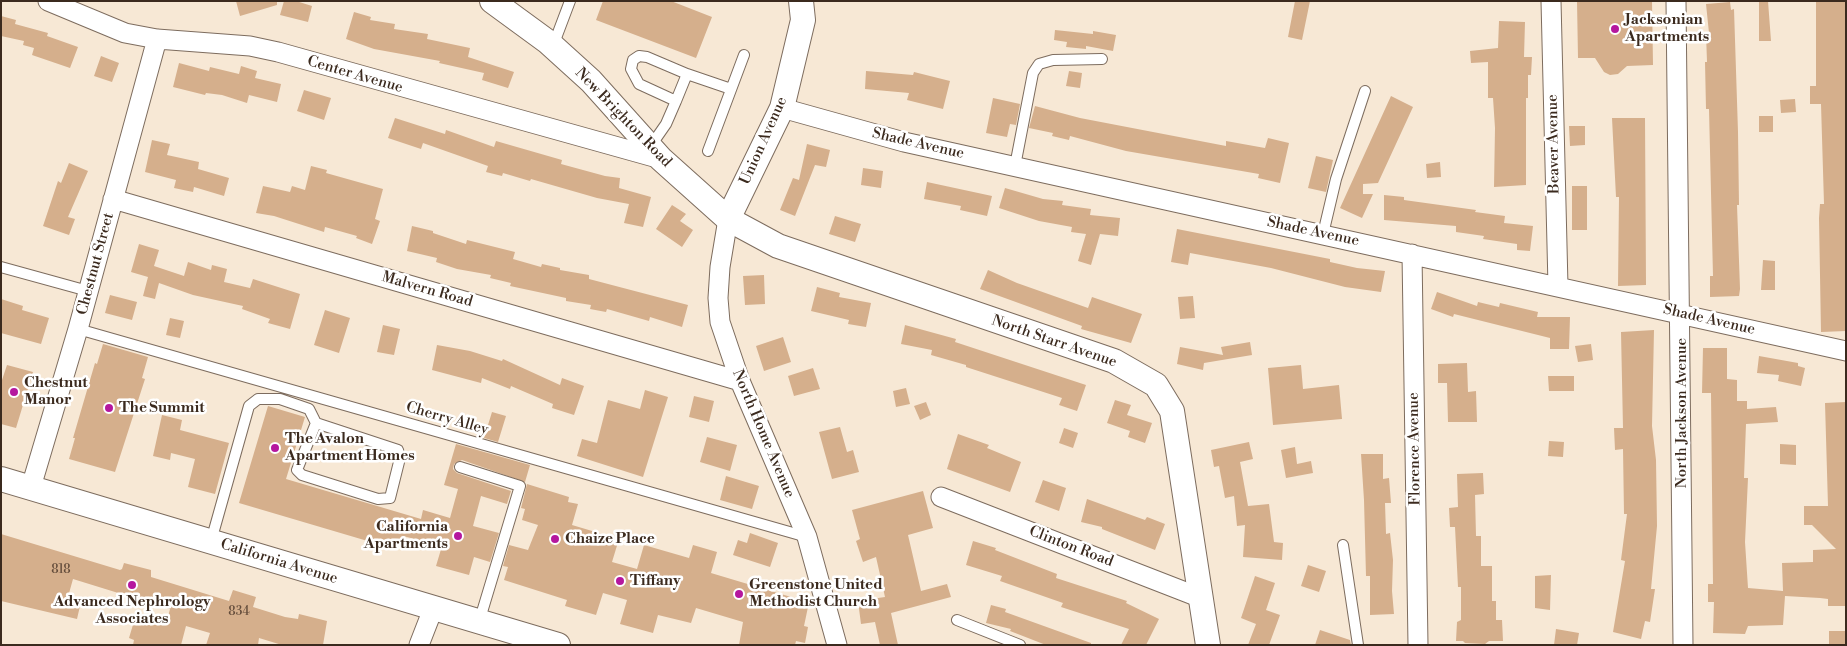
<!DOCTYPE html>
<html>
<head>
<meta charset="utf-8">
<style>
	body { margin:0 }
	#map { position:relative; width:1847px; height:646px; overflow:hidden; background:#f7e8d5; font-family:"Libre Bodoni",serif }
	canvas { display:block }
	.frame { position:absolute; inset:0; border:2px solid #3b2a1e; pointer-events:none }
</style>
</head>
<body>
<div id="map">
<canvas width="1847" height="646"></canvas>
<div class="frame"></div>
</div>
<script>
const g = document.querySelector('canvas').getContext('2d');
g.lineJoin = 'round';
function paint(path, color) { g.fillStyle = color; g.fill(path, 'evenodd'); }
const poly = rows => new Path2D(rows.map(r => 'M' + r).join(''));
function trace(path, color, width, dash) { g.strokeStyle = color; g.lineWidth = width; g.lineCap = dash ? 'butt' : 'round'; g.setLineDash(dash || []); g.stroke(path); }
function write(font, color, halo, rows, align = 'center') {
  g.font = font + ' "Libre Bodoni",serif'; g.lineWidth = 5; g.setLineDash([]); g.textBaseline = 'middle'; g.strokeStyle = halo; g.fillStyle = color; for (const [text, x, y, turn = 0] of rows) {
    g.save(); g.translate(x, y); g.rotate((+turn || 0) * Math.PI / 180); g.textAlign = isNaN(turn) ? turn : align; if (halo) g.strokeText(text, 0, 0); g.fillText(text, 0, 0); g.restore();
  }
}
paint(poly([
	[236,1,277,1,277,5,240,16],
	[284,1,296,1,312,6,308,22,280,15],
	[603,1,671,1,712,17,696,58,596,20],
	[1295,1,1310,1,1302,40,1288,37],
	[1577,1,1652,1,1653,65,1627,66,1618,74,1610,75,1604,72,1595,58,1578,58],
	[1759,1,1768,1,1771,41,1759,41],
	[1816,1,1846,1,1846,331,1821,332,1819,218,1820,204,1824,204,1821,104,1810,104,1810,86,1816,86],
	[1730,2,1731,10,1734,9,1738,132,1739,205,1737,205,1740,289,1739,296,1710,297,1710,276,1713,276,1709,109,1706,109,1705,62,1707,62,1706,33,1709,33,1706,4],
	[354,12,371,17,370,20,395,24,394,29,428,34,427,39,470,48,468,57,514,72,508,88,482,80,484,73,439,63,440,61,374,49,346,39],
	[1,16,16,20,15,24,48,33,47,36,78,47,70,68,32,55,34,48,23,45,24,41,1,36],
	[1499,21,1525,22,1524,57,1532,57,1531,75,1528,75,1528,98,1526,98,1526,185,1494,187,1495,128,1493,98,1488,98,1488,62,1471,63,1470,51,1498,48],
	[1055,30,1093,34,1093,31,1116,35,1113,51,1086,46,1086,49,1066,47,1067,42,1054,40],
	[101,56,119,63,112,82,94,76],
	[179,63,209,71,210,67,239,74,241,66,257,71,255,78,281,84,277,102,249,95,247,103,222,95,206,93,205,95,173,87],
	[866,71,913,75,914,72,950,81,943,109,907,100,909,93,865,89],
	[1069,71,1082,73,1080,88,1066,86],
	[304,90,331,98,324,120,297,111],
	[1391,96,1413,107,1378,183,1363,184,1363,194,1373,194,1362,218,1340,208],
	[993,98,1020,104,1016,125,1010,124,1007,137,986,133],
	[1795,99,1796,112,1781,113,1780,100],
	[1035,106,1080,118,1226,146,1226,141,1265,148,1268,138,1289,143,1280,183,1258,178,1259,174,1126,151,1070,136,1069,140,1052,136,1053,133,1029,128],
	[1759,116,1773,116,1773,132,1759,132],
	[395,118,445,134,446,130,494,147,496,141,562,160,561,164,605,176,620,178,619,188,651,197,643,227,624,223,629,204,597,198,531,179,530,181,503,173,502,176,486,172,488,166,423,143,421,149,388,138],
	[1612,118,1645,118,1646,285,1618,286,1619,197,1616,197],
	[1569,126,1585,126,1585,145,1570,146],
	[152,140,170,144,167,155,199,162,198,169,229,178,224,196,194,187,193,192,174,188,176,180,145,172],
	[807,144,830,150,826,167,815,165,795,216,780,210,793,178,799,180],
	[1316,156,1333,160,1326,192,1308,188],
	[1440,162,1441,177,1427,178,1426,164],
	[69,163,88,171,68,217,75,219,69,235,43,226,58,181,61,183],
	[311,166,327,170,326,173,383,189,375,219,380,221,372,244,356,238,357,236,325,227,324,232,274,216,256,213,263,186,290,192,292,186,305,190],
	[863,168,883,171,881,188,861,185],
	[927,182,992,196,987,216,960,210,961,206,924,199],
	[1572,186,1587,186,1587,230,1572,230],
	[1005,188,1043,199,1063,201,1062,205,1091,209,1090,215,1120,218,1118,236,1100,234,1091,265,1078,261,1086,234,1071,232,1072,227,1039,221,999,208],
	[1384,195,1404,197,1404,200,1476,210,1475,212,1505,216,1504,223,1533,226,1530,251,1517,250,1517,244,1483,239,1484,236,1456,232,1456,226,1384,220],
	[672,205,686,214,680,221,693,230,682,247,656,229],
	[835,216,861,224,855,242,829,234],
	[412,226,433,231,433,233,466,244,467,240,515,252,513,259,541,267,542,264,560,268,560,270,589,275,589,279,688,305,682,327,650,317,649,321,607,309,606,312,590,309,591,305,566,301,566,298,510,286,511,283,490,278,491,275,457,269,436,262,437,258,407,251],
	[1177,229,1330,259,1330,262,1357,268,1385,271,1381,292,1345,287,1271,268,1190,253,1188,265,1171,262],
	[139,244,159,250,154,266,184,276,188,262,211,270,212,265,227,269,224,282,250,288,253,279,300,294,290,329,268,323,270,319,242,309,243,306,193,295,159,283,155,299,143,296,148,277,131,272],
	[1763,260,1775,261,1775,290,1761,290],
	[988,270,1017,283,1088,308,1092,297,1142,314,1131,343,1081,329,1082,326,980,289],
	[764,275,765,304,745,305,743,276],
	[817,287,840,293,839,297,871,303,866,327,848,324,849,320,811,311],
	[1437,292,1477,306,1478,302,1499,307,1500,303,1538,312,1537,317,1570,317,1569,349,1550,349,1550,338,1454,314,1453,317,1431,309],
	[110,295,137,302,132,320,105,313],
	[1193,296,1195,318,1180,319,1178,297],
	[1,299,23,306,22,310,49,318,41,344,1,333],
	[325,310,350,318,339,353,314,345],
	[170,318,184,321,180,338,166,335],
	[383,325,400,329,394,355,377,352],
	[905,325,956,339,955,342,1086,385,1077,411,1059,405,1062,398,966,367,966,365,931,355,932,350,901,344],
	[1654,330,1652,426,1656,460,1657,526,1651,589,1655,589,1650,622,1645,621,1641,639,1613,632,1625,561,1621,560,1627,514,1624,514,1623,449,1615,450,1614,428,1623,428,1621,332],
	[783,337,791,362,764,371,756,346],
	[1250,342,1252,355,1204,363,1203,370,1177,364,1180,347,1223,355,1221,347],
	[103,344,148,357,142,378,145,379,115,472,69,459,75,438,73,438,95,363,97,364],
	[1591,344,1593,360,1578,362,1575,346],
	[437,345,470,351,502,361,503,359,560,385,562,378,584,386,574,415,552,408,553,404,511,386,510,389,482,378,481,383,432,370],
	[1703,348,1727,348,1727,379,1737,380,1737,401,1747,401,1747,409,1776,407,1778,422,1746,424,1744,478,1748,478,1745,542,1748,588,1783,591,1782,563,1813,562,1813,550,1836,549,1812,525,1804,525,1804,506,1828,506,1825,403,1846,402,1846,606,1828,606,1828,599,1820,598,1785,596,1783,625,1748,626,1745,634,1713,633,1714,602,1708,602,1708,584,1713,584,1711,393,1702,393],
	[1759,356,1798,363,1798,366,1805,368,1801,386,1778,381,1779,375,1757,373],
	[1467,363,1468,392,1476,391,1477,422,1448,422,1447,383,1438,383,1438,364],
	[7,365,33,372,16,428,1,424,1,383],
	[1301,365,1303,389,1339,385,1342,419,1273,425,1268,368],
	[813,368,820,389,794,396,788,376],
	[1548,376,1574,376,1574,391,1549,391],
	[906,388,910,404,896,407,893,391],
	[645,390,668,397,643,477,577,456,582,439,597,443,608,400,640,409],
	[694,396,714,401,709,422,689,417],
	[1115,400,1131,405,1127,415,1152,423,1145,443,1128,437,1130,431,1107,423],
	[926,402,931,415,920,420,914,406],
	[268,406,305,417,286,479,421,519,423,510,450,518,458,489,444,485,456,444,530,465,525,482,462,460,454,464,453,469,457,473,511,491,507,504,481,496,473,526,499,533,490,562,474,557,469,575,436,566,442,546,403,536,398,550,239,503],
	[492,412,506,416,498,442,484,438],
	[162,415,182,420,180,430,229,443,215,494,188,487,195,459,171,453,170,460,153,456],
	[840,427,847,452,853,450,859,472,832,479,819,432],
	[1064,428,1078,433,1073,448,1059,443],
	[958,434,989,445,987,448,1021,462,1010,492,947,469],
	[707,437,737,445,730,471,700,462],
	[1549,441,1564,442,1563,457,1548,456],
	[1249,442,1253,459,1240,462,1248,506,1269,504,1274,542,1283,543,1282,560,1243,557,1245,525,1237,526,1234,496,1225,498,1219,466,1214,467,1211,450],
	[1780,444,1796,445,1796,465,1780,464],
	[1295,447,1297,464,1311,461,1313,473,1286,478,1281,450],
	[1361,454,1383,454,1383,479,1389,478,1391,503,1385,503,1386,534,1390,533,1393,560,1392,591,1394,614,1370,615,1370,576,1366,576,1364,500],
	[1483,473,1484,494,1475,495,1476,536,1481,536,1481,566,1492,566,1492,601,1496,601,1496,620,1502,620,1503,641,1489,641,1485,644,1465,643,1463,641,1456,641,1457,622,1461,620,1461,587,1458,587,1455,527,1450,527,1449,508,1458,507,1457,474],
	[726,476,759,486,752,509,720,500],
	[1043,480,1066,488,1059,511,1035,502],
	[527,484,569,497,568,502,578,504,572,525,619,539,612,562,637,569,644,545,689,558,693,545,717,552,711,573,801,600,808,607,804,626,808,627,805,643,796,641,795,645,739,645,743,622,696,608,691,623,658,615,653,633,620,624,627,600,603,593,596,615,565,606,567,600,504,580,508,567,503,566,509,545,528,550,538,525,522,520,525,509,521,508],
	[923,491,933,528,908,535,921,591,947,584,951,597,891,613,898,645,880,645,875,622,861,624,858,601,885,597,876,557,863,562,856,541,860,539,852,510],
	[1087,499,1145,520,1147,517,1165,524,1155,550,1102,529,1102,527,1081,522],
	[750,533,778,543,770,567,733,555,738,540,747,543],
	[1,534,120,570,122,569,124,563,151,570,151,577,229,601,233,590,256,597,253,607,285,617,298,619,299,614,327,621,323,645,282,645,259,638,258,645,206,645,210,633,186,626,181,645,133,645,134,640,129,638,135,618,166,624,170,609,73,579,66,604,80,606,77,619,1,601],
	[973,541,996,548,995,550,1057,574,1056,578,1127,601,1126,603,1159,619,1146,645,1121,645,1129,629,1061,607,1063,603,1000,581,1002,576,966,565],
	[1308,565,1326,571,1319,592,1301,586],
	[1551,575,1550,610,1535,608,1535,576],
	[1255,576,1275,583,1266,610,1280,615,1269,645,1248,645,1256,624,1241,618],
	[991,605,1006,609,1005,612,1091,643,1091,645,1046,645,1010,631,1011,629,986,623],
	[1556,629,1579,633,1577,645,1554,645],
	[1320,630,1350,640,1351,645,1315,645],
	[1829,631,1846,631,1846,645,1829,645]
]), '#d5af8c');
const service = poly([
	[553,46,570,1],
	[687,74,731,89],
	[650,147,666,124,676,101,687,74,647,57,639,56,633,60,631,69,639,84,676,101],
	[708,151,744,55],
	[1015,166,1033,73,1039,64,1053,60,1102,59],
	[1323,234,1336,179,1365,91],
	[1,267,88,291],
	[78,329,807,537],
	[460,467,520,486,479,622],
	[211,541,249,406,258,399,280,399,309,409,316,423,398,450,400,458,390,498,378,499,302,475,297,470,316,423],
	[1343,545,1358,645],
	[957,620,1020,645]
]);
const minor = poly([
	[48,1,125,33,157,39,250,46,278,52,661,159],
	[1551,1,1558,286],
	[1676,1,1683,645],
	[782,108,904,142,1846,351],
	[113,199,740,381],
	[728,219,720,267,718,298,720,322,740,381,807,537,837,645],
	[1412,254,1418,645],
	[31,487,78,329,157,39],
	[941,497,1201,598],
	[419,645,433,609]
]);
const tertiary = poly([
	[492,1,548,42,591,81,661,159,728,219,778,246,1114,361,1156,385,1172,411,1208,645],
	[728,219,782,108,803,20,801,1],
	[1,479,558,645]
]);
trace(service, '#7d6c5e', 12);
trace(minor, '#7d6c5e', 21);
trace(tertiary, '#7d6c5e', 26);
trace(service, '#fff', 10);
trace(minor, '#fff', 19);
trace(tertiary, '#fff', 24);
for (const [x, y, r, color] of [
	[1615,29,5,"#b5179e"],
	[14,392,5,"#b5179e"],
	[109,408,5,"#b5179e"],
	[275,448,5,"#b5179e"],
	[458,536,5,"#b5179e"],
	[555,539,5,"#b5179e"],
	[620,581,5,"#b5179e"],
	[132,585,5,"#b5179e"],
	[739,594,5,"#b5179e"]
]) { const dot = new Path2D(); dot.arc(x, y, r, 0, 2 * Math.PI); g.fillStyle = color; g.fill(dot); trace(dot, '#fff', 2); }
write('12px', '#624b3a', null, [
	["818",61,570],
	["834",239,612]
]);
write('bold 15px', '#3b2a1e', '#fff', [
	["Jacksonian",1625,20],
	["Apartments",1625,37],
	["Chestnut",24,383],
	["Manor",24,400],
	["The Summit",119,408],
	["The Avalon",285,439],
	["Apartment Homes",285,456],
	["California",448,527,"right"],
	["Apartments",448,544,"right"],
	["Chaize Place",565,539],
	["Tiffany",630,581],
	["Greenstone United",749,585],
	["Methodist Church",749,602],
	["Advanced Nephrology",132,602,"center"],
	["Associates",132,619,"center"]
], 'left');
write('15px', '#3b2a1e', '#fff', [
	["Center Avenue",355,75,16],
	["New Brighton Road",623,118,46],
	["Union Avenue",764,141,-66],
	["Shade Avenue",918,144,13],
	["Beaver Avenue",1554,144,-91],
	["Shade Avenue",1313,232,12],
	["Chestnut Street",96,264,-75],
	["Malvern Road",427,290,16],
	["Shade Avenue",1709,320,13],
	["North Starr Avenue",1054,342,19],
	["North Jackson Avenue",1682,413,-90],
	["Cherry Alley",447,419,16],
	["North Home Avenue",763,434,67],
	["Florence Avenue",1415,449,-91],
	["Clinton Road",1071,547,21],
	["California Avenue",279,562,17]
]);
</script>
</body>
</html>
